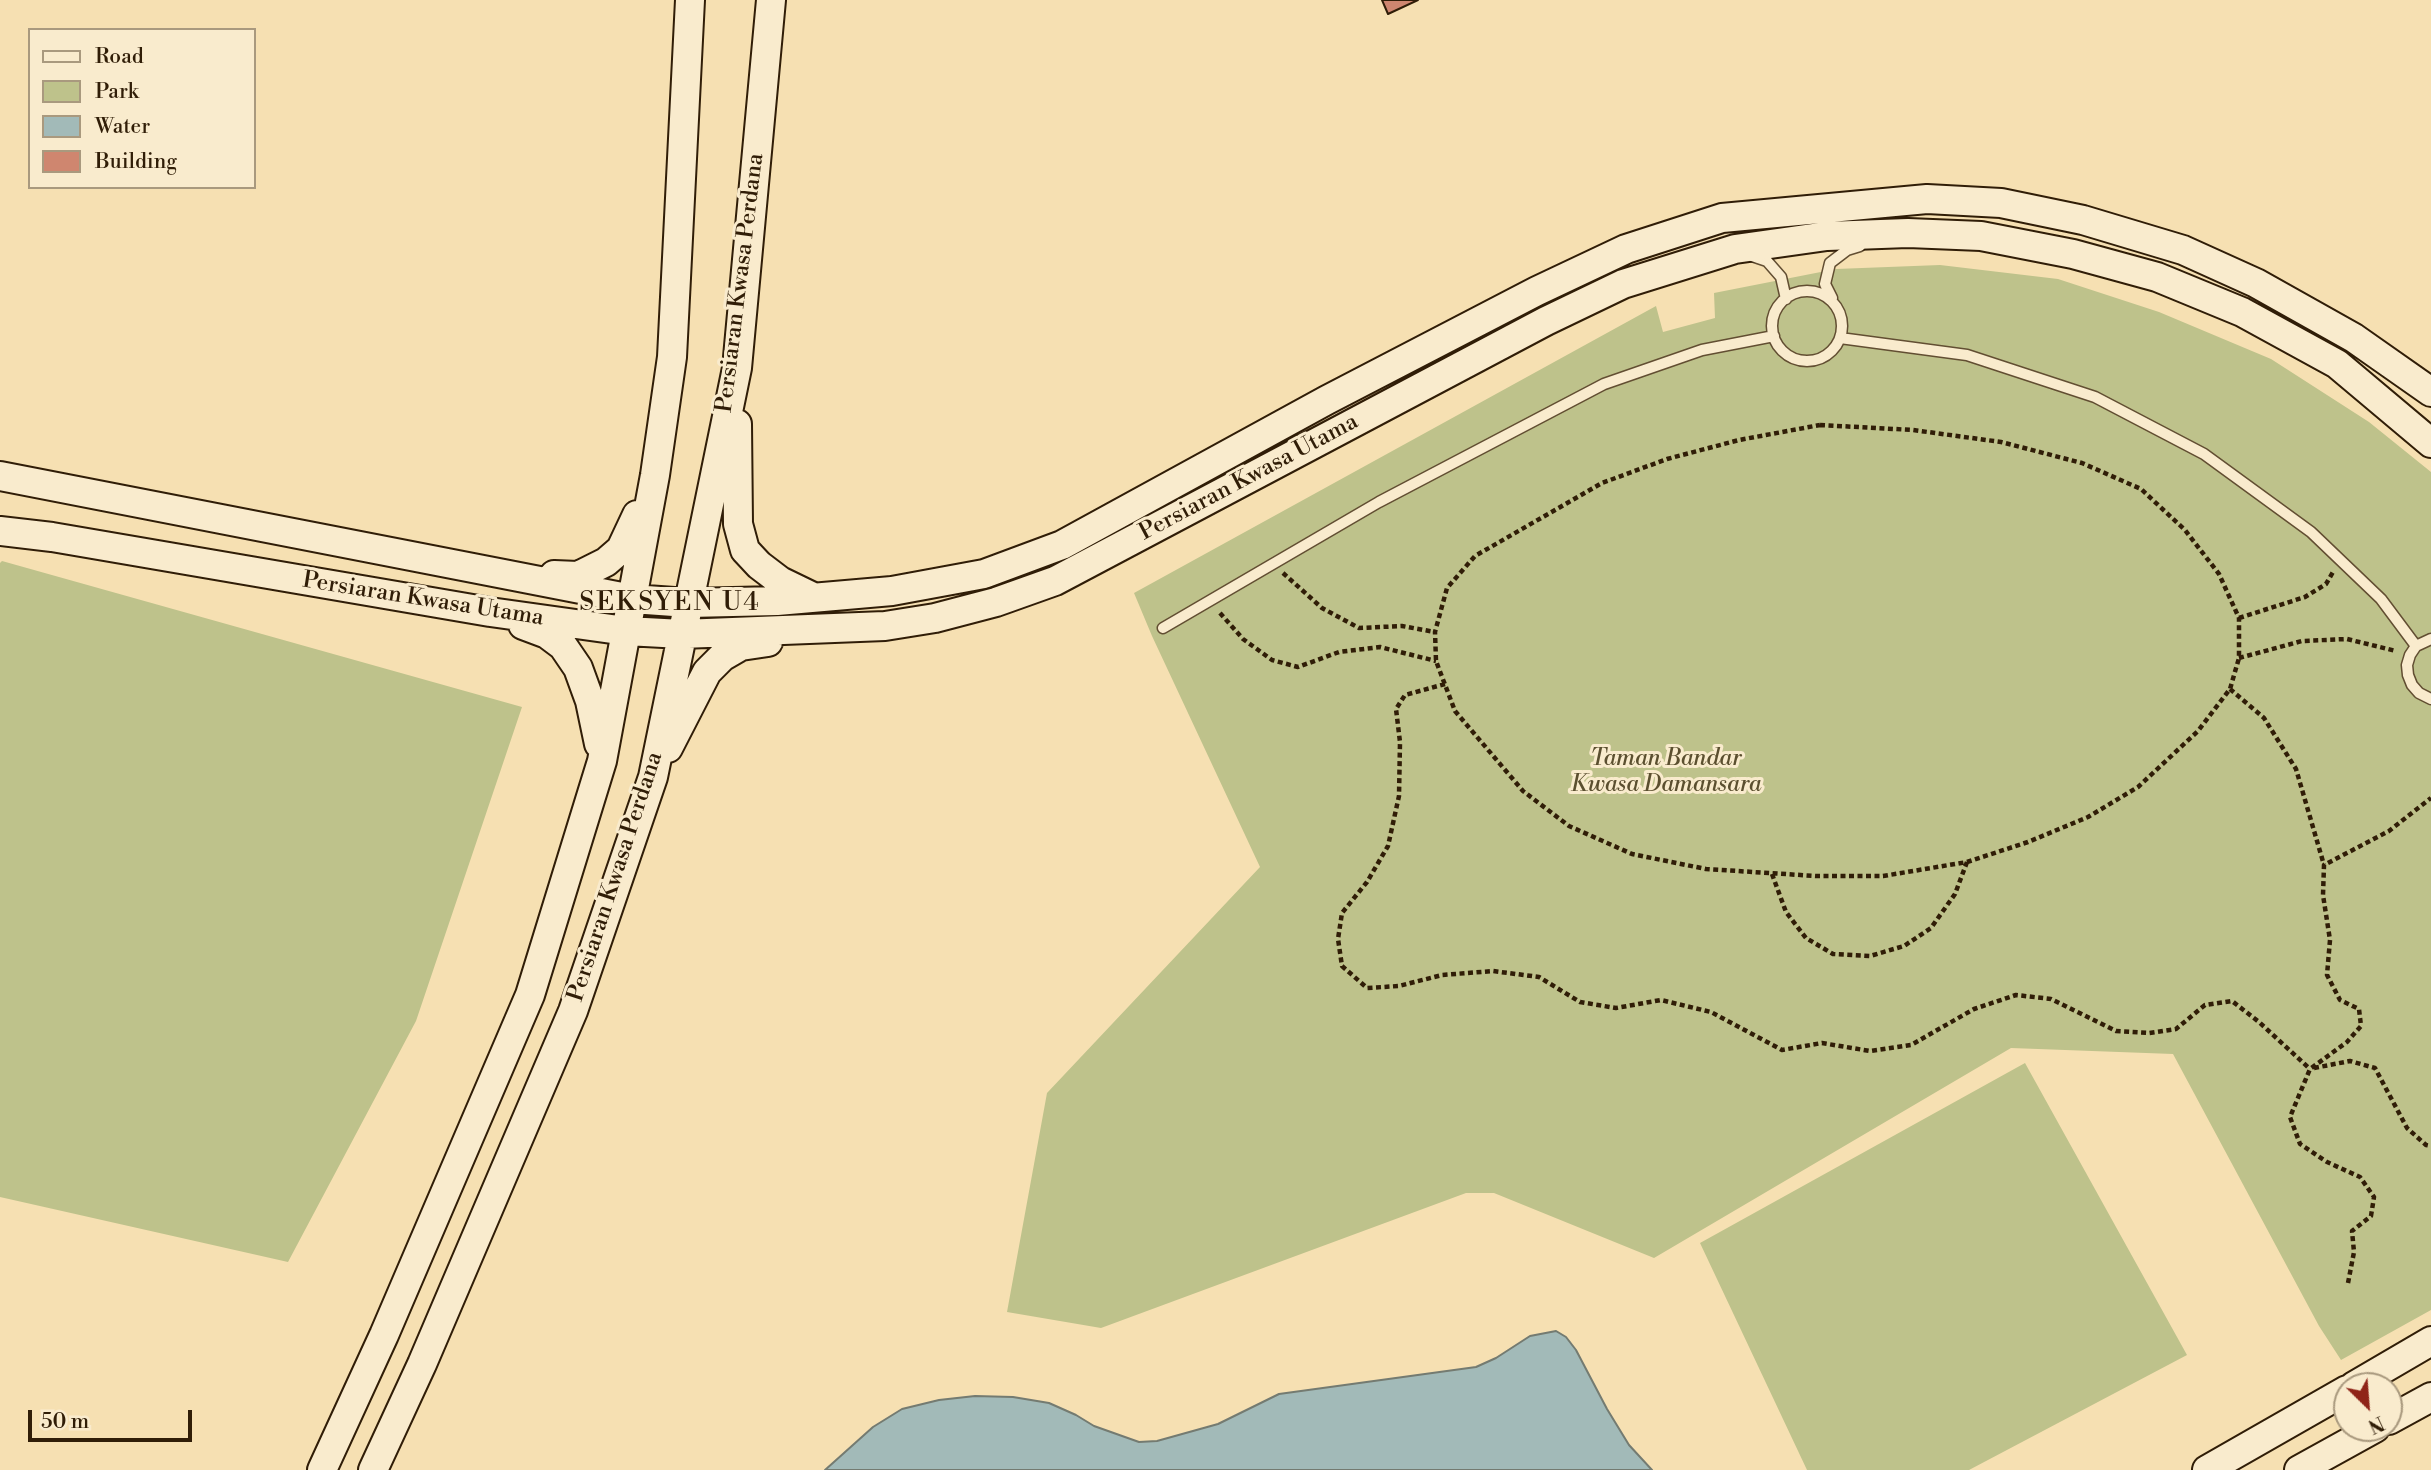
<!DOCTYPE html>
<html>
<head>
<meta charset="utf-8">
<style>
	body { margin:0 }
	#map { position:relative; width:2431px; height:1470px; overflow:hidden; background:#f6e0b2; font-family:"Libre Bodoni",serif }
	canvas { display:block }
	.legend { position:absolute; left:28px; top:28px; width:228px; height:161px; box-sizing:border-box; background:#f9ebcd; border:2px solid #a9997e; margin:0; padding:9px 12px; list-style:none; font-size:21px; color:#301d07 }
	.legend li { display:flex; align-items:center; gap:14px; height:35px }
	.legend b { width:35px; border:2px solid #a9997e }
	.north { position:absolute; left:2333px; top:1372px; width:70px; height:70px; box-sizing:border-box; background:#f9ebcd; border:2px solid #a9997e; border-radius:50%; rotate:155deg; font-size:19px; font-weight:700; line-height:28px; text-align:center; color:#301d07 }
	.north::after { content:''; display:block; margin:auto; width:24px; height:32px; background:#8f2418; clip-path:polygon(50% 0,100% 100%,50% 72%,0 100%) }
	.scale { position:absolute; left:28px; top:1410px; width:164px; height:32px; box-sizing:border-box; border:4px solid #301d07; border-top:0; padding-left:9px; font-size:21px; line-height:24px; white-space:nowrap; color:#301d07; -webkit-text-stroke:5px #f9ebcd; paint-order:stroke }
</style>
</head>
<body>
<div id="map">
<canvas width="2431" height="1470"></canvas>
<ul class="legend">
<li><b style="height:9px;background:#f9ebcd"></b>Road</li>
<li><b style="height:19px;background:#bec28b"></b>Park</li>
<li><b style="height:19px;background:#a2bab8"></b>Water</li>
<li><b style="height:19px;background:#cf866f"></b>Building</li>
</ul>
<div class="north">N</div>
<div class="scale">50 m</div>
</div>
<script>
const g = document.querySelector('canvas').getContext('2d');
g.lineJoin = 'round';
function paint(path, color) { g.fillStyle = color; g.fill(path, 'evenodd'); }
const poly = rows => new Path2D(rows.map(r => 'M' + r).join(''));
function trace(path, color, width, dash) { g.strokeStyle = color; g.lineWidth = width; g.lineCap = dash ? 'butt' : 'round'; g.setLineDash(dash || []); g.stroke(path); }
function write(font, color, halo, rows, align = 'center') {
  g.font = font + ' "Libre Bodoni",serif'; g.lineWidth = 6; g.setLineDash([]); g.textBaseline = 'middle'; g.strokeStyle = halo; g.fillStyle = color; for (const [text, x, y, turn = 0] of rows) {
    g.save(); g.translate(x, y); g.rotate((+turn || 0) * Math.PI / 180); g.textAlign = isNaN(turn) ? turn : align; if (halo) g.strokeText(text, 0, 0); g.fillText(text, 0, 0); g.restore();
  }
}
paint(poly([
	[1940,265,2058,279,2159,312,2271,359,2369,422,2431,472,2431,1310,2341,1360,2319,1326,2173,1054,2011,1048,1654,1258,1494,1193,1466,1193,1101,1328,1007,1312,1047,1093,1260,867,1152,636,1134,593,1656,306,1663,332,1715,318,1714,293,1836,269],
	[2,561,522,707,416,1021,288,1262,0,1197,0,563],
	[2025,1063,2187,1355,1969,1470,1807,1470,1700,1243]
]), '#bec28b');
const water = poly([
	[1556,1331,1566,1337,1576,1350,1607,1409,1629,1445,1652,1470,825,1470,873,1427,902,1409,939,1400,975,1396,1013,1397,1049,1403,1076,1415,1094,1426,1139,1442,1157,1441,1218,1424,1279,1394,1476,1367,1496,1358,1530,1336,1556,1331]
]);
paint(water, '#a2bab8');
trace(water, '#747b71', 2);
const building = poly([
	[1382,0,1418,0,1388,14,1382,0]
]);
paint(building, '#cf866f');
trace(building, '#301d07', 2);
const lane = poly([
	[1752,256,1767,261,1781,277,1786,299],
	'1772 326a35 35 0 1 1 70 0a35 35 0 1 1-70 0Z',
	[1832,298,1825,284,1830,263,1847,250,1860,246],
	[1840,338,1967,355,2095,397,2204,454,2311,532,2381,599,2416,646],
	[1163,628,1379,502,1604,384,1702,350,1774,336],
	[2431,639,2416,646,2410,655,2407,665,2408,675,2412,685,2419,693,2431,699]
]);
const secondary = poly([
	[737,424,738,524,745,550,759,565,780,581,813,597],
	[0,476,632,599,688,603,777,601,892,591,984,574,1062,545,1327,400,1537,291,1626,249,1722,218,1927,199,2001,203,2083,220,2183,250,2256,283,2354,338,2431,392],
	[0,531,52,537,490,612,626,631,682,634,885,626,935,618,996,602,1055,581,1546,321,1623,284,1735,249,1827,236,1908,233,1981,236,2073,254,2157,277,2242,312,2337,364,2431,443],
	[554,575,578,576,606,562,621,549,637,515],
	[523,625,547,634,563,646,578,668,590,701,599,744],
	[668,748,707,672,722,657,741,646,768,642],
	[2354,1386,2431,1341],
	[2389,1420,2431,1397],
	[322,1470,384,1335,530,995,602,761,655,475,672,357,690,0],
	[373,1470,422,1364,573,1011,653,777,737,368,771,0],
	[2207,1470,2347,1390],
	[2299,1470,2375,1428]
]);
trace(lane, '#624e32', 13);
trace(secondary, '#301d07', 32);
trace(poly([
	[1820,425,1913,430,2001,442,2082,463,2141,489,2185,530,2219,574,2239,618,2239,658,2230,689,2198,731,2138,787,2088,817,2028,842,1967,862,1883,876,1816,876,1706,869,1632,854,1569,826,1523,791,1455,711,1436,661,1435,632,1447,588,1475,556,1602,483,1667,459,1739,440,1820,425],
	[1283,573,1322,608,1359,628,1402,626,1435,632],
	[1220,613,1243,639,1272,660,1298,667,1339,652,1380,647,1436,661],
	[2239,618,2305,597,2326,584,2333,572],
	[2239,658,2302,641,2347,639,2396,651],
	[1445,684,1405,695,1396,709,1400,742,1399,796,1388,846,1367,882,1342,913,1338,939,1342,966,1367,988,1399,986,1442,975,1493,971,1539,977,1580,1002,1616,1008,1661,1000,1711,1012,1782,1050,1822,1043,1870,1051,1911,1045,1974,1009,2016,995,2051,999,2116,1031,2149,1033,2176,1029,2205,1005,2232,1001,2259,1022,2310,1069],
	[2230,689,2264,718,2296,769,2324,865],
	[1772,874,1786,912,1806,938,1833,954,1870,956,1904,946,1931,928,1955,894,1967,862],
	[2314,1068,2350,1061,2375,1068,2407,1128,2426,1145,2431,1146],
	[2348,1283,2354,1252,2352,1231,2371,1216,2374,1197,2360,1177,2327,1162,2300,1144,2290,1117,2310,1069,2347,1042,2361,1026,2359,1009,2340,1000,2327,975,2330,940,2323,895,2324,865,2389,831,2431,798]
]), '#301d07', 4.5, [5, 3.5]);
trace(lane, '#f9ebcd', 10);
trace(secondary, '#f9ebcd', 28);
write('23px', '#301d07', '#f9ebcd', [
	["Persiaran Kwasa Perdana",741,283,-83],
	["Persiaran Kwasa Utama",1249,478,-28],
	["Persiaran Kwasa Utama",423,600,9],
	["Persiaran Kwasa Perdana",616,877,-72]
]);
write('italic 23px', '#5b4f2f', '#f9ebcd', [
	["Taman Bandar",1666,759],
	["Kwasa Damansara",1666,785]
]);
g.letterSpacing = '2px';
write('26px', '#301d07', '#f9ebcd', [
	["SEKSYEN U4",670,604]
]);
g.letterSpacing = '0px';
</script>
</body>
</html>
